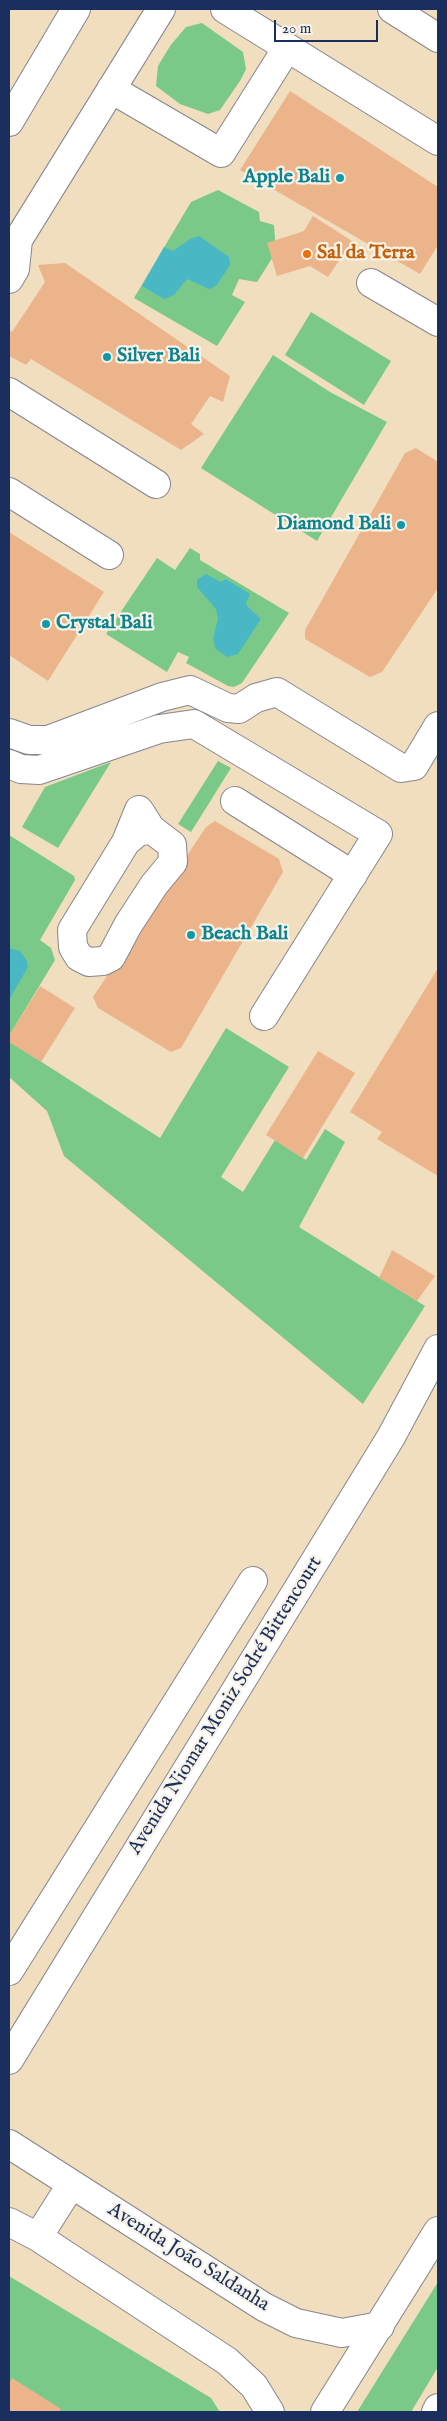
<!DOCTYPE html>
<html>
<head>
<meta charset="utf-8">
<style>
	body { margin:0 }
	#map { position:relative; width:447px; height:2421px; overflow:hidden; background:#f0debe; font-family:"IM FELL English",serif }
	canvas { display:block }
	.frame { position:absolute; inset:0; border:10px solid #1b2f5e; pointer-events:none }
	.scale { position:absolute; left:274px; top:20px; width:104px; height:22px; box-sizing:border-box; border:2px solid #1b2f5e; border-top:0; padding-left:6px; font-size:15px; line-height:18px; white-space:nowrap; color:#1b2f5e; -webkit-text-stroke:4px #f7f3e8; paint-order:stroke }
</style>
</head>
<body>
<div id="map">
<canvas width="447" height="2421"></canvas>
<div class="frame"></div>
<div class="scale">20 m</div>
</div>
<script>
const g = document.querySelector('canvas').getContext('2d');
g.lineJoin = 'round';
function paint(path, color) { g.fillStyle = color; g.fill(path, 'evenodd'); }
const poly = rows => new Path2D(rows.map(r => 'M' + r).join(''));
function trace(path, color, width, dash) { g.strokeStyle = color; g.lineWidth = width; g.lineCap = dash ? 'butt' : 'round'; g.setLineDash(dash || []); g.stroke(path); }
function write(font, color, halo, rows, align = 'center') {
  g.font = font + ' "IM FELL English",serif'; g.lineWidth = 4.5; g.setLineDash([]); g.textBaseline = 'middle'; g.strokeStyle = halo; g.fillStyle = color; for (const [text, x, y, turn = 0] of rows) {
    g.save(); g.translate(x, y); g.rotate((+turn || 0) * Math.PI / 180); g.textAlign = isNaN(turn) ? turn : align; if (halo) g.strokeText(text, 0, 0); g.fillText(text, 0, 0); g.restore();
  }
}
paint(poly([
	[202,23,243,52,246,69,240,81,220,110,208,114,180,104,156,86,158,66,170,46,186,27],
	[218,190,259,212,260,221,274,225,276,252,257,282,239,279,232,295,245,302,217,346,134,298,191,202],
	[311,312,391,361,364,405,285,355],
	[273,355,330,392,387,422,317,541,201,468],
	[190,548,200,554,200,560,289,613,242,683,234,687,228,686,186,663,189,657,178,652,167,672,106,634,157,558,175,570],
	[218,761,231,768,191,832,178,824],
	[111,762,58,848,22,827,45,787],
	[9,835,74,876,75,880,40,940,51,948,55,960,9,1036],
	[226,1028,289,1067,221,1177,243,1192,275,1140,306,1160,325,1129,345,1142,299,1227,425,1306,363,1404,64,1156,47,1111,9,1077,9,1041,160,1138],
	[9,2276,211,2398,220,2412,9,2412],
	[438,2282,438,2367,411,2412,357,2412]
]), '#7bc988');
paint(poly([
	[199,236,229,257,230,265,216,286,209,289,187,279,174,295,164,299,142,286,164,247,173,251,190,239],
	[206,574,221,582,226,579,250,594,246,603,247,606,261,619,238,654,227,657,215,648,213,638,218,619,216,609,197,587,197,580],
	[9,948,20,951,27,961,28,967,9,1000]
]), '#4ab8c4');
paint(poly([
	[290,91,438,187,438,245,420,274,240,170],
	[313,216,352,241,328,277,310,266,277,276,267,243,304,231],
	[65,263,230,376,223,402,210,396,191,424,204,434,181,450,31,359,26,365,9,356,9,330,12,332,45,282,38,265],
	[416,448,438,462,438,588,382,672,370,677,305,639,305,630,405,453],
	[9,532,104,592,48,681,9,655],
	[215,821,279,859,283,872,181,1048,171,1052,98,1008,93,997,206,827],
	[438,968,438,1176,377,1139,382,1132,350,1112],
	[40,986,75,1008,41,1062,9,1042,9,1036],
	[318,1051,355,1073,303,1158,266,1135],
	[392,1250,435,1276,417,1301,379,1278],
	[12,2378,61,2409,59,2412,9,2412,9,2383]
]), '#ecb48b');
const minor = poly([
	[225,9,438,141],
	[392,9,438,38],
	[111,89,221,153,287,48],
	[9,122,76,9],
	[9,279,15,269,18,240,161,9],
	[371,283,438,322],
	[9,392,156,484],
	[9,492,109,555],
	[9,733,29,740,48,740,162,697,190,690,228,708,239,709,256,698,277,692,401,768,414,766,438,726],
	[9,764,21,769,39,770,159,729,194,724,378,834,264,1016],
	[235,801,353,875],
	[126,842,139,810,151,829,172,845,173,862,154,885,128,925,111,957,103,961,89,962,79,957,73,947,72,930,126,842,138,832,151,829],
	[9,1971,253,1581],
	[9,2060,391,1437,438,1349],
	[9,2144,264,2307,296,2323,342,2333,380,2326],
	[9,2222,38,2237,227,2361,254,2386,270,2412],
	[38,2237,71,2185]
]);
const major = poly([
	[325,2412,438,2231]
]);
const highway = poly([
	[436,2412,438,2408]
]);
trace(minor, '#86868e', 30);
trace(major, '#86868e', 30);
trace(highway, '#86868e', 30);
trace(minor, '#fff', 28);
trace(major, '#fff', 28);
trace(highway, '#fff', 28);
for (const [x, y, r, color] of [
	[340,178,5,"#0f9aa8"],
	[307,254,5,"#e8710a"],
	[107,357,5,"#0f9aa8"],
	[401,525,5,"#0f9aa8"],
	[46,624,5,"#0f9aa8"],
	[191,935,5,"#0f9aa8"]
]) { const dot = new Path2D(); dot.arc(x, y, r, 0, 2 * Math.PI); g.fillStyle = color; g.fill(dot); trace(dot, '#f7f3e8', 2); }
write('bold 20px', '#0d838f', '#f7f3e8', [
	["Apple Bali",330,178,"right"],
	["Silver Bali",117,357],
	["Diamond Bali",391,525,"right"],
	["Crystal Bali",56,624],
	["Beach Bali",201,935]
], 'left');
write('bold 20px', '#c56008', '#f7f3e8', [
	["Sal da Terra",317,254]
], 'left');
write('20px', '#1b2f5e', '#f7f3e8', [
	["Avenida Niomar Moniz Sodré Bittencourt",226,1706,-58],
	["Avenida João Saldanha",188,2258,32]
]);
</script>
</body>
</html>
